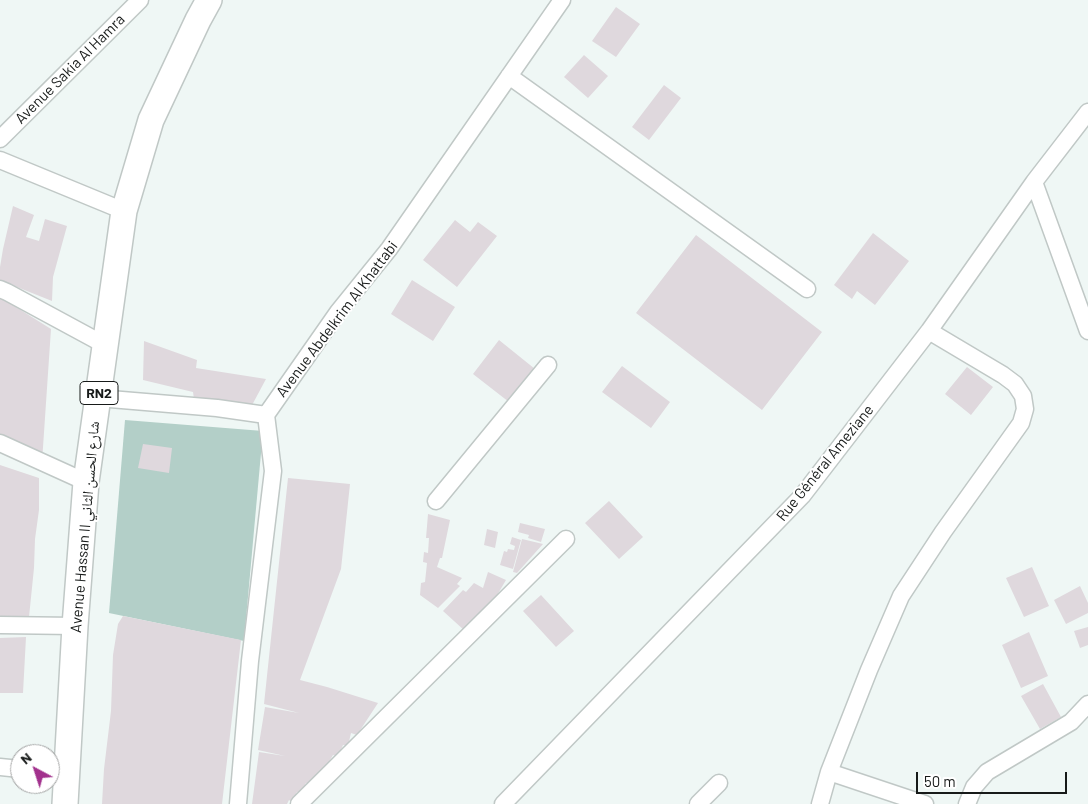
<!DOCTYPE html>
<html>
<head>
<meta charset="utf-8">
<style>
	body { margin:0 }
	#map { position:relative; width:1088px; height:804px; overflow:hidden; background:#eff7f5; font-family:Barlow,sans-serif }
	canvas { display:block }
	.north { position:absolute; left:10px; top:744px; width:50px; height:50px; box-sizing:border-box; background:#fff; border:1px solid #a2a3a3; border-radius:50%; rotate:320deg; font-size:14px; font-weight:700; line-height:20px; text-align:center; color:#171a19 }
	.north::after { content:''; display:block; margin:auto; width:18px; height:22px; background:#a2318d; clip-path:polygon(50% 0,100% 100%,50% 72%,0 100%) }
	.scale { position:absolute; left:916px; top:772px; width:151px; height:22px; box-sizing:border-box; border:2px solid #171a19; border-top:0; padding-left:6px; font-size:15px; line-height:18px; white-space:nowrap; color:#171a19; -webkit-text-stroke:4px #fff; paint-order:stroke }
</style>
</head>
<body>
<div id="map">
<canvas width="1088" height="804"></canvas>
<div class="north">N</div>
<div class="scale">50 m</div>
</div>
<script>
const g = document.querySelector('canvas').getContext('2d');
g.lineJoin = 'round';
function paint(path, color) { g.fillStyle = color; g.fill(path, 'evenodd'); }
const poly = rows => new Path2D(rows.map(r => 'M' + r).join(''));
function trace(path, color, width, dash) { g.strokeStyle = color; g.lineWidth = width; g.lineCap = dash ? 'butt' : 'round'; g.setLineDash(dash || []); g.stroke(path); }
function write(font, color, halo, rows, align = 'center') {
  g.font = font + ' Barlow,"Noto Naskh Arabic",sans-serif'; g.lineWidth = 4; g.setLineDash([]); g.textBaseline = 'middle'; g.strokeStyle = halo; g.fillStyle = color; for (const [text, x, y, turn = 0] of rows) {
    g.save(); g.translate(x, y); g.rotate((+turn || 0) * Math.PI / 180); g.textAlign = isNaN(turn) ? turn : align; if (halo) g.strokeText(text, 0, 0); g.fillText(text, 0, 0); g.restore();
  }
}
paint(poly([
	[125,420,263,431,244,641,109,613]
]), '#b3cfc8');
paint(poly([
	[616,7,640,24,616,57,592,41],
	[584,55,608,76,588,98,564,77],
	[664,85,681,98,649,140,632,127],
	[13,206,34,215,26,237,39,241,45,219,67,226,53,277,52,301,12,285,7,292,0,289,0,267,3,249],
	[455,220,470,232,478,222,497,236,457,287,423,260],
	[873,233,909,261,875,305,857,291,852,299,834,285],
	[696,235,822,332,762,410,636,313],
	[412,280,455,307,433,341,391,314],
	[0,297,51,329,42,462,0,438],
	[499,340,535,369,509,402,473,374],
	[144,341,197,360,196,368,266,379,251,407,194,399,193,392,143,380],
	[622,366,670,402,651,428,602,392],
	[967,367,993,387,971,415,945,394],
	[143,444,172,448,169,473,138,468],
	[0,465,39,478,39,510,35,539,34,568,29,617,0,616],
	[288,478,350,484,341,569,300,680,327,687,378,703,357,735,351,733,348,746,343,745,338,757,333,755,323,772,320,771,311,785,306,783,302,792,297,792,293,803,289,800,287,804,252,804,259,752,285,756,258,750,265,707,299,713,264,704],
	[609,501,643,537,619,559,585,523],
	[428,514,450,520,442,558,440,558,437,567,462,578,457,584,460,586,438,608,420,595,421,583,425,582,427,563,423,562,424,552,428,553,429,538,426,538],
	[520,523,545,529,541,542,528,538,529,535,518,532],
	[487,529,498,532,495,548,484,545],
	[512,537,521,540,513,569,500,565,504,551,507,552,508,549,514,550,515,546,510,544],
	[522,539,543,544,517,573,513,572],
	[1032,567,1049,606,1024,617,1006,578],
	[488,572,506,580,496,597,465,631,443,611,463,590,466,592,474,583,483,588],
	[1080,586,1088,603,1088,613,1066,624,1054,600],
	[541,595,574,631,556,647,523,611],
	[123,616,241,640,222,804,102,804,104,769,111,711,113,655,118,624],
	[1088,627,1088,645,1080,648,1074,631],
	[1029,632,1048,676,1021,688,1002,645],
	[26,637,23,693,0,693,0,638],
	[1043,684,1061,717,1040,729,1021,696]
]), '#dfd8dd');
const street = poly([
	[509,76,807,289],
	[0,139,140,0],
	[0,160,124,211],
	[1034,182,1088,331],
	[0,289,7,292,105,345],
	[98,398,217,408,266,415],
	[0,443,86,482],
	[436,501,548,365],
	[0,625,75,626],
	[0,767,20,769],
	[829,772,925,804],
	[238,804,250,661,273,471,266,415,338,312,389,249,562,0],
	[299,804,566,539],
	[503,804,802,496,929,331,1034,182,1088,112],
	[698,804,719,783],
	[820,804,829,772,869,670,901,596,943,532,1021,423,1025,409,1023,396,1015,384,1003,375,929,331],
	[967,804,974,787,987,772,1071,722,1088,704]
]);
const primary = poly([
	[65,804,75,626,86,482,124,211,151,120,198,20,209,0]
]);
trace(street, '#c0c8c6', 19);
trace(primary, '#c0c8c6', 28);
trace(street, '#fff', 16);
trace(primary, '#fff', 25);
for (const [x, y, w] of [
	[99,393,38]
]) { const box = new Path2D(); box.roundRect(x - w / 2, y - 11.5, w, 23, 4); g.fillStyle = '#fff'; g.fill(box); trace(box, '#171a19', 1); }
write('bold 14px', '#171a19', null, [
	["RN2",99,393]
]);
write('15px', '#171a19', '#fff', [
	["Avenue Sakia Al Hamra",70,69,-45],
	["Avenue Abdelkrim Al Khattabi",337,319,-53],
	["Rue Général Ameziane",825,463,-51],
	["Avenue Hassan II شارع الحسن الثاني",85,527,-85]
]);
</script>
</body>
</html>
